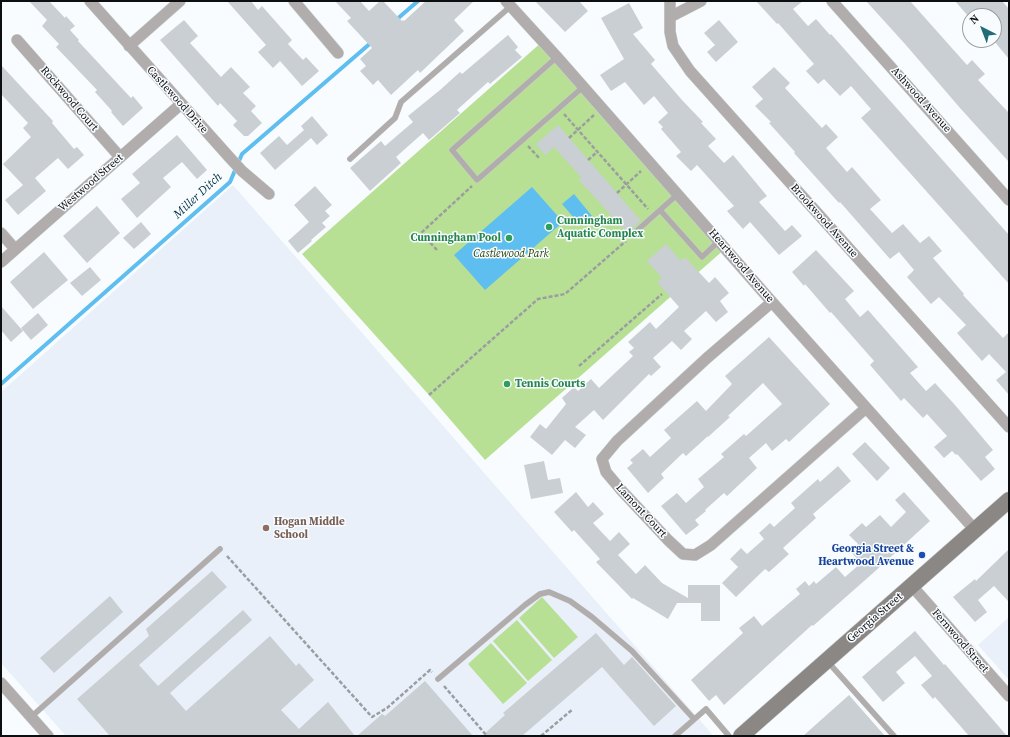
<!DOCTYPE html>
<html>
<head>
<meta charset="utf-8">
<style>
	body { margin:0 }
	#map { position:relative; width:1010px; height:737px; overflow:hidden; background:#f9fcff; font-family:"Source Serif 4",serif }
	canvas { display:block }
	.frame { position:absolute; inset:0; border:2px solid #0d0e10; pointer-events:none }
	.north { position:absolute; left:962px; top:8px; width:40px; height:40px; box-sizing:border-box; background:#f9fcff; border:1px solid #9b9d9f; border-radius:50%; rotate:318deg; font-size:11px; font-weight:700; line-height:16px; text-align:center; color:#0d0e10 }
	.north::after { content:''; display:block; margin:auto; width:14px; height:18px; background:#226d75; clip-path:polygon(50% 0,100% 100%,50% 72%,0 100%) }
</style>
</head>
<body>
<div id="map">
<canvas width="1010" height="737"></canvas>
<div class="frame"></div>
<div class="north">N</div>
</div>
<script>
const g = document.querySelector('canvas').getContext('2d');
g.lineJoin = 'round';
function paint(path, color) { g.fillStyle = color; g.fill(path, 'evenodd'); }
const poly = rows => new Path2D(rows.map(r => 'M' + r).join(''));
function trace(path, color, width, dash) { g.strokeStyle = color; g.lineWidth = width; g.lineCap = dash ? 'butt' : 'round'; g.setLineDash(dash || []); g.stroke(path); }
function write(font, color, halo, rows, align = 'center') {
  g.font = font + ' "Source Serif 4",serif'; g.lineWidth = 3; g.setLineDash([]); g.textBaseline = 'middle'; g.strokeStyle = halo; g.fillStyle = color; for (const [text, x, y, turn = 0] of rows) {
    g.save(); g.translate(x, y); g.rotate((+turn || 0) * Math.PI / 180); g.textAlign = isNaN(turn) ? turn : align; if (halo) g.strokeText(text, 0, 0); g.fillText(text, 0, 0); g.restore();
  }
}
paint(poly([
	[233,185,712,734,710,736,66,736,1,663,1,392],
	[1009,617,1009,680,978,645]
]), '#e9f0f9');
paint(poly([
	[543,41,726,248,485,460,429,395,302,254],
	[542,597,578,637,554,658,519,618],
	[517,620,552,660,528,681,493,641],
	[491,643,527,683,503,704,468,664]
]), '#b7e094');
paint(poly([
	[532,187,563,222,485,290,454,255],
	[574,194,592,216,581,226,562,204]
]), '#5ebef0');
trace(poly([
	[396,20,418,1],
	[1,384,230,182,242,154,373,41]
]), '#5ebef0', 4);
paint(poly([
	[29,1,49,1,65,18,66,16,75,26,70,30,79,40,78,41,131,98,133,96,143,108,123,126,111,112,112,111,95,92,97,90,56,47,59,44,42,26,47,20],
	[227,1,251,1,258,10,262,6,292,40,288,44,303,60,306,57,319,71,302,86,280,61,273,68,258,52,266,45],
	[335,1,360,1,369,11,380,1,383,1,402,21,403,20,404,21,426,1,474,1,454,20,464,31,420,73,418,70,391,95,378,80,373,85,360,71,366,66,360,59,372,48,347,21,351,18],
	[535,1,579,1,588,11,565,32],
	[756,1,803,1,793,9,808,26,816,19,830,35,831,34,1009,235,1009,284,861,118,871,109,851,86,840,96,824,79,818,84,806,71,814,64,778,23,777,24],
	[866,1,910,1,967,65,972,60,985,74,978,80,1009,113,1009,162,960,108,905,44],
	[955,1,1002,1,1009,9,1009,59,994,41,994,16,968,16],
	[629,3,643,28,633,34,655,60,651,64,682,100,703,122,701,123,716,139,708,146,724,163,733,155,767,196,759,202,785,231,792,225,802,236,779,255,750,222,743,229,727,211,734,206,697,165,691,171,676,156,681,152,661,129,663,127,658,122,668,113,654,96,644,105,625,82,611,91,600,75,624,59,601,18],
	[184,20,198,36,190,43,221,77,231,67,250,87,243,93,256,106,251,111,262,123,248,136,244,136,233,125,237,121,220,103,218,106,160,40],
	[719,20,738,42,716,62,707,52,715,45,704,33],
	[508,35,518,47,515,50,522,57,490,84,488,82,457,110,460,113,429,140,423,133,396,157,401,163,370,191,350,168,381,141,385,146,413,122,408,116,440,90,460,72,462,74],
	[1,65,53,121,52,123,74,149,77,147,84,155,68,169,58,158,35,178,46,191,18,215,5,200,23,185,3,164,31,137,23,128,28,123,1,94],
	[774,67,790,83,785,88,822,128,826,124,838,137,826,148,847,172,852,167,881,200,870,209,892,233,903,224,920,243,929,236,942,251,933,258,964,294,963,295,1003,338,1009,332,1009,395,996,380,1006,372,989,354,982,361,957,333,966,325,939,297,931,304,907,277,914,270,899,252,890,259,840,202,839,203,794,153,795,152,769,123,771,122,755,106,763,99,752,87],
	[312,116,328,135,317,145,311,138,275,170,260,153,279,136,287,145,304,130,301,126],
	[558,125,641,221,627,233,579,180,581,177,554,147,545,155,536,144],
	[177,135,207,170,197,179,182,162,163,178,171,187,137,218,121,199,140,183,132,174],
	[315,186,332,205,325,211,330,216,322,223,326,227,311,240,312,241,298,253,288,241,309,222,294,205],
	[97,206,120,233,87,263,63,236],
	[141,222,151,234,134,249,123,238],
	[666,244,681,261,685,257,709,283,715,277,729,293,720,301,728,312,716,322,706,311,684,331,692,339,681,350,672,341,653,358,661,367,651,376,649,374,603,420,594,410,575,427,586,435,575,448,565,440,552,455,530,437,540,424,546,429,566,404,562,398,574,387,578,391,591,379,599,388,633,356,629,352,634,348,628,342,650,322,656,329,679,307,657,282,662,278,647,261],
	[816,250,854,291,845,299,860,317,868,310,918,367,910,373,926,391,935,383,955,405,993,450,985,457,995,469,981,481,957,454,956,455,952,451,944,458,934,447,947,436,927,414,923,418,904,398,901,401,870,365,874,361,831,312,830,313,805,284,804,286,792,272],
	[44,252,68,280,33,309,10,282],
	[90,267,101,280,82,296,70,283],
	[1,306,23,331,11,342,1,330],
	[38,313,48,325,31,340,21,328],
	[769,337,830,404,789,442,786,439,772,451,766,443,749,458,757,468,727,496,724,493,705,510,706,511,695,520,699,525,686,535,661,506,677,493,686,503,704,487,698,479,724,457,721,454,744,434,746,436,782,404,763,383,728,416,730,417,708,437,708,436,686,456,683,453,661,474,664,478,648,493,627,468,633,463,630,460,643,449,650,457,671,438,664,430,697,401,706,411,732,384,725,376],
	[865,442,890,468,877,481,852,454],
	[544,461,548,480,560,478,563,493,531,499,524,465],
	[838,466,851,481,813,514,816,518,783,548,789,554,769,572,765,569,736,597,722,583,738,567,730,559,741,548,747,554,764,539,759,533,770,523,774,527,795,508,791,503,818,479,820,482],
	[576,492,588,507,593,502,604,514,593,523,610,541,619,532,630,544,618,555,636,574,645,565,662,583,688,598,688,585,720,585,720,621,701,621,701,603,677,603,668,619,633,598,632,599,596,562,600,559,574,530,572,532,554,512],
	[904,492,930,521,872,574,813,626,812,625,724,705,716,695,709,701,691,680,743,633,739,628,754,616,762,626,800,594,796,589,805,581,809,586,814,581,816,584,836,567,845,577,861,563,850,551,858,544,849,535,862,523,866,527,880,515,891,527,906,512,895,500],
	[1009,549,1009,602,994,586,978,600,987,612,975,622,953,597,975,579,976,581],
	[212,571,227,587,139,665,158,686,243,610,252,620,170,693,186,711,270,636,296,666,299,663,314,680,281,710,299,729,328,702,355,736,110,736,77,699,149,636,146,629],
	[110,596,123,612,54,673,40,658],
	[915,631,944,665,945,664,1007,736,969,736,935,697,933,699,921,685,932,676,915,656,896,672,905,683,883,702,862,677],
	[596,633,624,665,632,657,676,706,654,726,602,667,522,736,482,736,505,715,503,713],
	[425,681,473,736,357,736,382,714,385,716],
	[849,695,885,736,803,736]
]), '#cacfd4');
const service = poly([
	[557,57,452,150,477,180,583,87],
	[350,159,395,118,401,102,511,6],
	[660,210,702,257,719,241],
	[632,235,678,194],
	[828,662,894,736],
	[438,679,525,605,540,594,549,592,570,601,592,617,632,651,694,719],
	[31,717,220,549],
	[675,736,706,709,729,736]
]);
const minor = poly([
	[90,1,230,158,242,171,269,194],
	[294,1,338,53],
	[506,1,557,57,772,302,975,530],
	[670,1,670,32,673,46,690,71,1009,427],
	[832,1,1009,200],
	[670,17,701,1],
	[17,40,120,157],
	[129,46,180,1],
	[1,233,15,249],
	[1,262,181,104],
	[772,302,707,358,617,441,602,459,606,472,622,491,668,540,683,554,695,555,711,545,866,408],
	[912,586,1009,696],
	[1,683,48,736]
]);
const secondary = poly([
	[741,736,1009,500]
]);
trace(service, '#d3d6d9', 6);
trace(minor, '#d3d6d9', 12);
trace(secondary, '#d3d6d9', 17);
trace(poly([
	[564,114,648,209],
	[569,138,594,115],
	[528,146,540,159],
	[588,160,597,152],
	[617,193,641,171],
	[437,250,421,233,472,186],
	[579,366,662,294],
	[429,395,538,299,565,294,626,241],
	[227,556,372,717,387,708,430,670,432,672],
	[444,686,487,736],
	[541,736,573,709]
]), '#9b9ea0', 2.5, [4, 2]);
trace(service, '#b0adac', 5.5);
trace(minor, '#b0adac', 11);
trace(secondary, '#8b8785', 16);
for (const [x, y, r, color] of [
	[549,227,4,"#2e9e5b"],
	[509,238,4,"#2e9e5b"],
	[507,384,4,"#2e9e5b"],
	[266,528,4,"#8d6e63"],
	[922,555,4,"#1a4fb4"]
]) { const dot = new Path2D(); dot.arc(x, y, r, 0, 2 * Math.PI); g.fillStyle = color; g.fill(dot); trace(dot, '#f9fcff', 1.5); }
write('11px', '#0d0e10', '#f9fcff', [
	["Rockwood Court",69,99,49],
	["Castlewood Drive",177,100,48],
	["Ashwood Avenue",921,100,48],
	["Westwood Street",91,183,-41],
	["Brookwood Avenue",824,221,48],
	["Heartwood Avenue",741,266,49],
	["Lamont Court",641,511,47],
	["Georgia Street",875,618,-41],
	["Fernwood Street",960,641,49]
]);
write('bold 11px', '#27864d', '#f9fcff', [
	["Cunningham",557,221],
	["Aquatic Complex",557,234],
	["Cunningham Pool",501,238,"right"],
	["Tennis Courts",515,384]
], 'left');
write('italic 11px', '#2a430a', '#f9fcff', [
	["Castlewood Park",511,254]
]);
write('bold 11px', '#785e54', '#f9fcff', [
	["Hogan Middle",274,522],
	["School",274,535]
], 'left');
write('bold 11px', '#164399', '#f9fcff', [
	["Georgia Street &",914,549],
	["Heartwood Avenue",914,562]
], 'right');
write('italic 12px', '#053145', '#f9fcff', [
	["Miller Ditch",198,196,-43]
]);
</script>
</body>
</html>
